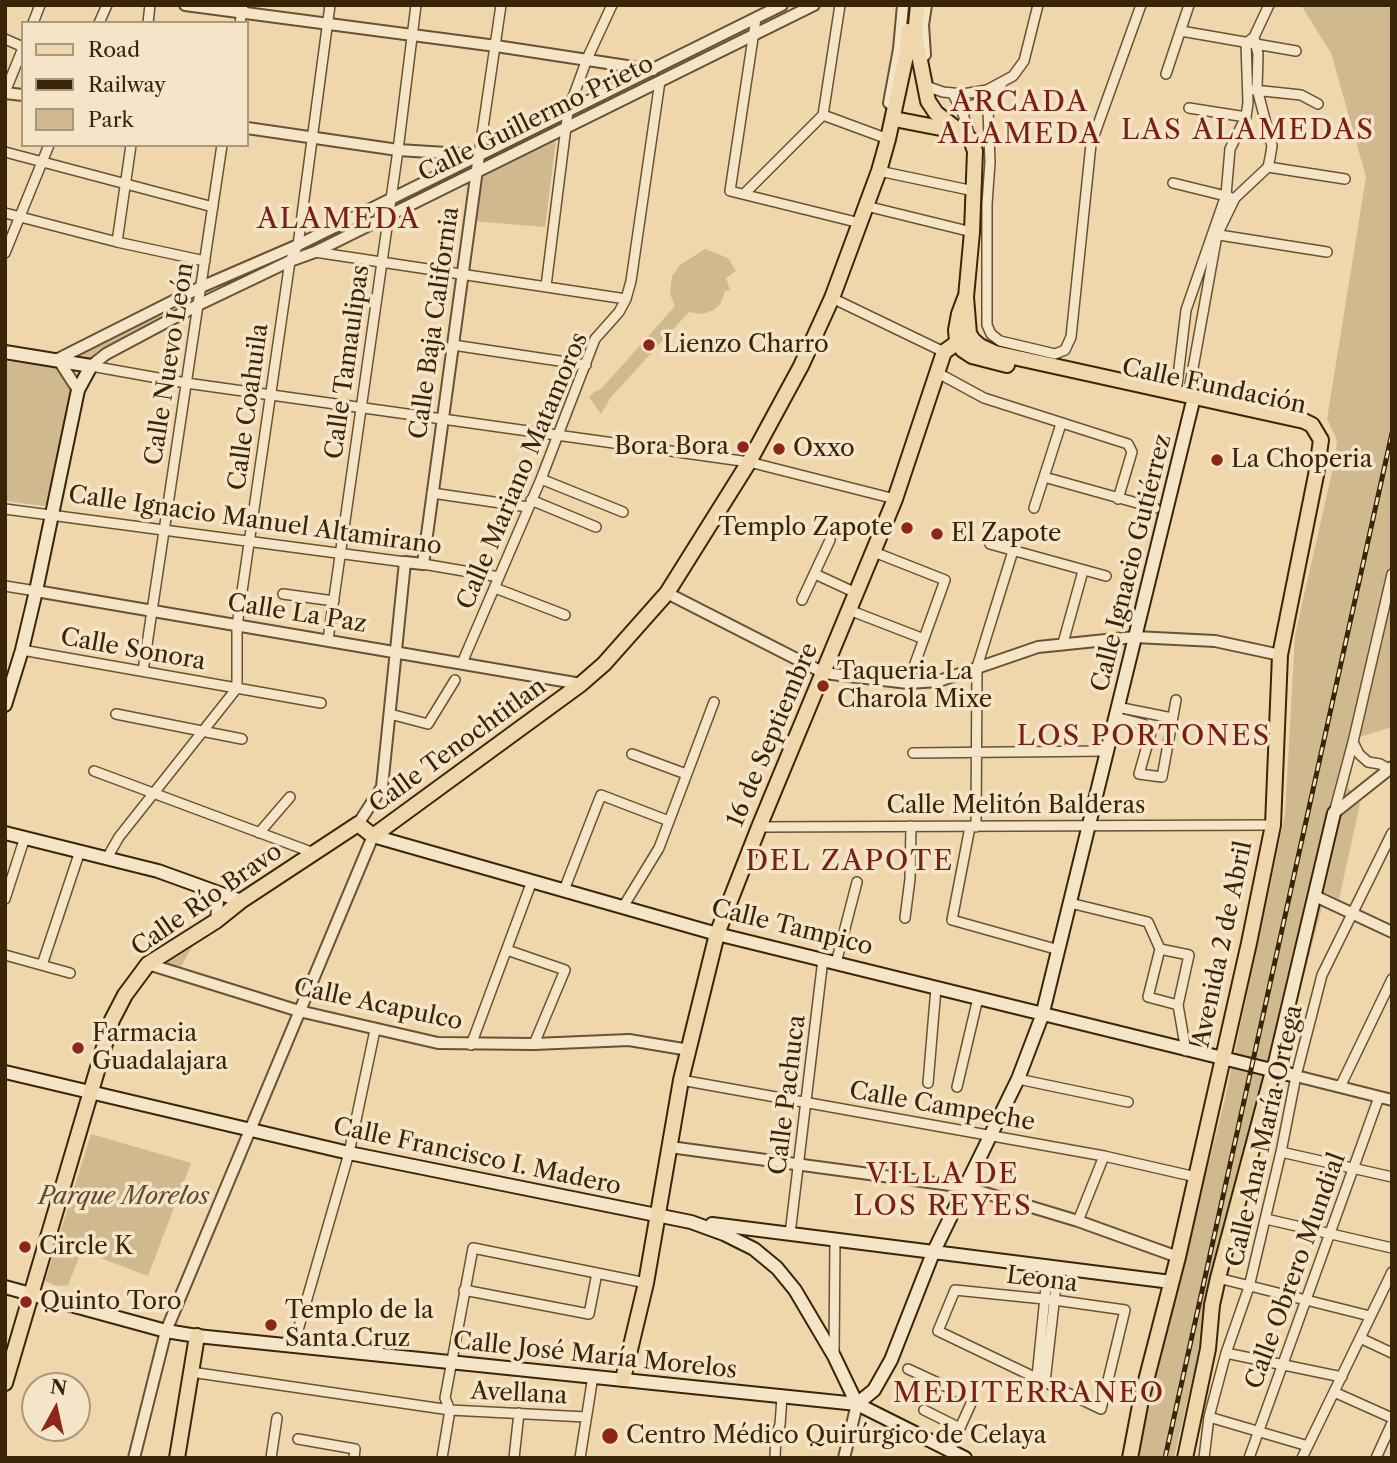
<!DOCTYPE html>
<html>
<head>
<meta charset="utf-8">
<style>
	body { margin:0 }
	#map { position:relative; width:1397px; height:1463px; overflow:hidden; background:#f0d7ab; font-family:"Libre Caslon Text",serif }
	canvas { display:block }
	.frame { position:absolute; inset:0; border:7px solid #3a2509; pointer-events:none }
	.legend { position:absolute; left:21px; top:21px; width:228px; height:126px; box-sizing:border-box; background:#f5e5c8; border:2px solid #aa987c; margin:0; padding:9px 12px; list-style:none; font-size:21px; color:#3a2509 }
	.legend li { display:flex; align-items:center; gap:14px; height:35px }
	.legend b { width:35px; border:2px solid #aa987c }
	.north { position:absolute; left:21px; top:1372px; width:70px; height:70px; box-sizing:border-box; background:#f5e5c8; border:2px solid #aa987c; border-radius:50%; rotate:8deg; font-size:19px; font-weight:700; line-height:28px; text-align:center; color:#3a2509 }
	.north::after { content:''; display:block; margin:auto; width:24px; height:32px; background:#8f2418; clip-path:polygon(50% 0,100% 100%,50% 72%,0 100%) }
</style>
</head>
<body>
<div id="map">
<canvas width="1397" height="1463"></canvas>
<div class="frame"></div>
<ul class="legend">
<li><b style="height:9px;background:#f0d7ab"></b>Road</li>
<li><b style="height:9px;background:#3a2509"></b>Railway</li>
<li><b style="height:19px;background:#d1b98f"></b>Park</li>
</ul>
<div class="north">N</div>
</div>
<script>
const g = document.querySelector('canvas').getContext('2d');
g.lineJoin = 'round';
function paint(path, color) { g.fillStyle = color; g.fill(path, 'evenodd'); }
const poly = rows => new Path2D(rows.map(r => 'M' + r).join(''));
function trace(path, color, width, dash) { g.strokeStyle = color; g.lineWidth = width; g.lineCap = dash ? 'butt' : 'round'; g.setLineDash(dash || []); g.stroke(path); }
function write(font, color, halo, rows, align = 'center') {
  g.font = font + ' "Libre Caslon Text",serif'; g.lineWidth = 7; g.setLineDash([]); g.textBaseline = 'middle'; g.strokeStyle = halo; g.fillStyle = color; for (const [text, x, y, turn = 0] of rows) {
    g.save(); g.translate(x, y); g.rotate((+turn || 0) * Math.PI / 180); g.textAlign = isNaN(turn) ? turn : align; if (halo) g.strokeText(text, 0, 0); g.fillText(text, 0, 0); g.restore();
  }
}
paint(poly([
	[1301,5,1392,5,1392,727,1359,737,1348,787,1360,804,1339,899,1326,893,1280,1064,1262,1080,1174,1458,1139,1458,1143,1432,1172,1308,1224,1103,1285,815,1295,635,1335,459,1337,440,1327,419,1366,177,1331,53],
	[557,132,545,227,471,221,478,174],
	[705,249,728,258,736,271,726,278,730,290,725,291,721,303,714,310,702,314,689,312,611,397,601,414,589,397,594,392,601,389,675,306,670,294,672,276,680,265],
	[195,297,195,301,97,351,91,360,70,358],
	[5,361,56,366,67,377,70,392,52,499,44,506,5,501],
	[197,938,179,970,156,964],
	[91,1134,191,1163,148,1276,82,1251,68,1285,57,1286,45,1281]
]), '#d1b98f');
const minor = poly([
	[756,18,730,191,860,223],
	[33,23,40,5],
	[99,23,107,5],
	[148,23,150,5],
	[240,23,243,5],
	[1181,31,1296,51],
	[5,39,23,47],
	[1166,74,1189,5],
	[1002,83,988,109,990,162,987,204,987,325,991,334,1000,341,1055,354,1065,350,1071,337,1091,144,1141,5],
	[923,85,943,92,963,94,987,90,1013,76,1024,61,1038,5],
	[1254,90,1301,95,1318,104],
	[5,92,23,48],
	[953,94,963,114],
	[1189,108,1246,117],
	[823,115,840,5],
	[823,115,888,139],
	[971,140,963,114,970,106,976,104,988,109],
	[5,152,213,207],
	[479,155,501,5],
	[1268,167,1345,179],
	[879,171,974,191],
	[1173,183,1230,197],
	[744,194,823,115],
	[866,206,972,232],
	[5,213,117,242,205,261],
	[1213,234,1327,252],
	[117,242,131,145],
	[315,252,626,299],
	[5,253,49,145],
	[546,286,568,111,587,59,612,5],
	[832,298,944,352],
	[453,345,586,365],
	[91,366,186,383,749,462,895,499],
	[938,373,984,398,1128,444,1132,452,1118,499],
	[1176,393,1186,310,1226,195,1230,149,1246,117,1248,103,1246,43,1254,37,1269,5],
	[1188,396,1217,235,1235,198,1268,167,1270,158,1272,146,1257,89,1258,54,1254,37],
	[1044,477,1155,508],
	[541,479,623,512],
	[432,493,528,507],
	[531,500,596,527],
	[1034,508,1061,424],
	[5,509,405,562],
	[990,544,1106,576],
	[874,552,945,580,908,683],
	[423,564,499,577],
	[815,574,856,593],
	[5,586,36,591],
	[495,588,565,615],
	[283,594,334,601],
	[802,600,830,540],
	[849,610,924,639],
	[328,640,398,150,416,5],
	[1063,643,1083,571],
	[22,650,321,703],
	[462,663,541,479,595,339,619,312,626,299,631,281,660,81],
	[143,671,222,145],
	[1117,707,1172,718],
	[116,714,242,739],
	[390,714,428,724,455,680],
	[1115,717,1143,724,1151,732,1139,774,1162,777,1176,700],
	[1353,742,1359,754,1368,762,1380,764,1392,771],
	[913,753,1106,751],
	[632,754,686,774],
	[94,771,314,853],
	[1334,813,1353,742,1392,574],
	[759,827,1273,825],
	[970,827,952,920,1059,950],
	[976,827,977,667,1013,551],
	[259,833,290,797],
	[107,858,119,837,237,688,237,626,290,261,298,245,330,5],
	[564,890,601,795,669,821],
	[5,899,25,837],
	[1070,903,1148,922,1160,949,1148,997,1178,1005],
	[623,907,659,848,714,702],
	[905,918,910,879,911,826],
	[1160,949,1189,955,1178,1005,1186,1051],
	[507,950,565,970,534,1044],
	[5,955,70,973],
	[836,963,857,882],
	[42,965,80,851],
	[471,1045,532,881],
	[1018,1079,1128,1102],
	[681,1080,1104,1156,1196,1177],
	[928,1083,936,988],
	[957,1087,978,998],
	[1340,1087,1392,979],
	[1281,1152,1392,1177],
	[1266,1219,1392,1248],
	[1078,1221,1104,1156],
	[790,1234,823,959],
	[1218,1278,1370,1316],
	[464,1290,589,1314,597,1273],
	[955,1290,1054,1300,1125,1310,1101,1409,938,1331,955,1290],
	[1360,1338,1392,1353],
	[294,1344,349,1153,375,1030],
	[1226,1353,1342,1377],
	[834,1355,835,1240],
	[908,1369,973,1399,950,1450],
	[191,1372,450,1410,586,1417],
	[1037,1377,1048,1267],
	[1045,1382,1058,1268],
	[1334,1392,1392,1418],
	[924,1410,960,1428],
	[1209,1417,1308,1446],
	[298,1439,355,1449,354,1458],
	[271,1458,277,1418],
	[442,1458,450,1410,445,1398,473,1248,646,1283],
	[514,1458,519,1413],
	[580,1458,593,1376],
	[775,1458,776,1434,780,1425,782,1397],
	[1204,1458,1209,1417,1226,1353,1249,1287,1281,1152,1296,1076,1322,975,1392,833],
	[1249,1458,1379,1097],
	[1302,1458,1392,1272],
	[1376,1458,1392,1423]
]);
const tertiary = poly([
	[185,5,496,46,653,70],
	[925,55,923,25,926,5],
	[5,93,23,95],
	[889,103,899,49,903,5],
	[247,128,398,150,479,155,423,564,405,562,382,787,358,824],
	[91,366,106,354,198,305,290,261,315,252,814,5],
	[78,390,58,359,201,287,298,245,782,5],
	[36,591,581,684],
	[667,593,824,673,908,683,939,681,1038,647,1135,637,1215,641,1280,655],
	[1334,813,1392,767],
	[215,892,218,900,216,921],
	[1315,896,1392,932],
	[148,964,299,1011,438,1043,534,1044,629,1040,689,1050],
	[1296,1076,1392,1100],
	[670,1147,965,1187,1078,1221,1178,1257],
	[134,1458,166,1331,373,836],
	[844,1458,857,1404]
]);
const secondary = poly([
	[5,352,91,366,78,390,36,591,22,650,5,705],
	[5,833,158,871,241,901],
	[373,836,717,934,1296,1076],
	[1273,1071,1334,813],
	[5,1072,349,1153,691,1222,724,1234,754,1249,777,1268,795,1290,834,1356,857,1404],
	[712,1224,1171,1282],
	[5,1287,166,1331,197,1336,857,1404,965,1458],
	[857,1404,874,1390,891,1360,933,1253,1018,1079,1042,1016,1192,405]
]);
const primary = poly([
	[918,5,915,35,928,101,936,113,971,140,975,151,972,232,966,297,969,334,973,340,980,346,995,353,1304,421,1312,425,1321,440,1316,475,1280,655,1273,825,1249,943,1178,1257,1141,1400,1130,1458],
	[894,119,956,131],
	[965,298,959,314,956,330,957,342,963,350,972,356,1007,365],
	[623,1379,646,1283,681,1080,717,934,759,827,895,499,944,352,969,334],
	[5,1383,112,1020,125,995,148,964,216,921,241,901,358,824,373,836,581,684,604,664,667,593,749,462,801,366,832,298,879,171,888,139,907,51,908,31],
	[177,1458,197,1336],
	[1185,1458,1208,1349,1212,1305,1218,1278,1273,1071]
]);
trace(minor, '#685232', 12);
trace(tertiary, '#685232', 14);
trace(secondary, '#3a2509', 16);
trace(primary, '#3a2509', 18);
trace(minor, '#f5e5c8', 9);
trace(tertiary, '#f5e5c8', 10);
trace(secondary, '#f5e5c8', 12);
trace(primary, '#f0d7ab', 14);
const rail = poly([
	[1165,1458,1392,433]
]);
trace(rail, '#3a2509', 5);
trace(rail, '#f5e5c8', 2.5, [8]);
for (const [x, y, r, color] of [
	[649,345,7,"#8f2418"],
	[743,447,7,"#8f2418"],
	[779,449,7,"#8f2418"],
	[1217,460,7,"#8f2418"],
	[907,528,7,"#8f2418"],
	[937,534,7,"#8f2418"],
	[823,686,7,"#8f2418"],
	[78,1048,7,"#8f2418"],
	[25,1247,7,"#8f2418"],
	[26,1302,7,"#8f2418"],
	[271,1325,7,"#8f2418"],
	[610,1436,9,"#8f2418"]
]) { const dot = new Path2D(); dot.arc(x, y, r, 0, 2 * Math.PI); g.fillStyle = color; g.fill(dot); trace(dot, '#f5e5c8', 2.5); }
write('24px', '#3a2509', '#f5e5c8', [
	["Calle Guillermo Prieto",536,119,-26],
	["Calle Baja California",435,323,-82],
	["Calle Tamaulipas",348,362,-82],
	["Calle Nuevo León",170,364,-81],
	["Calle Fundación",1214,387,12],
	["Calle Coahuila",249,407,-82],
	["Calle Mariano Matamoros",523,471,-67],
	["Calle Ignacio Manuel Altamirano",255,521,8],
	["Calle Ignacio Gutiérrez",1132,563,-76],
	["Calle La Paz",297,614,9],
	["Calle Sonora",133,650,10],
	["16 de Septiembre",773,735,-67],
	["Calle Tenochtitlan",458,746,-36],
	["Calle Melitón Balderas",1016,806],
	["Calle Río Bravo",207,900,-35],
	["Calle Tampico",792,928,14],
	["Avenida 2 de Abril",1223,944,-78],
	["Calle Acapulco",378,1005,12],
	["Calle Pachuca",788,1095,-83],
	["Calle Campeche",942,1107,10],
	["Calle Ana María Ortega",1265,1136,-77],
	["Calle Francisco I. Madero",477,1157,12],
	["Calle Obrero Mundial",1296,1271,-70],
	["Leona",1042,1280,7],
	["Calle José María Morelos",595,1356,6],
	["Avellana",519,1394,3]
]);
write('24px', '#3a2509', '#f5e5c8', [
	["Lienzo Charro",663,345],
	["Bora Bora",729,447,"right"],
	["Oxxo",793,449],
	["La Choperia",1231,460],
	["Templo Zapote",893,528,"right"],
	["El Zapote",951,534],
	["Taqueria La",837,672],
	["Charola Mixe",837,700],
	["Farmacia",92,1034],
	["Guadalajara",92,1062],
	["Circle K",39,1247],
	["Quinto Toro",40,1302],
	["Templo de la",285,1311],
	["Santa Cruz",285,1339],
	["Centro Médico Quirúrgico de Celaya",626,1436]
], 'left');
write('italic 24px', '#604a2a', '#f5e5c8', [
	["Parque Morelos",124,1197]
]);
g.letterSpacing = '2px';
write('28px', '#7a1f14', '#f5e5c8', [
	["ARCADA",1020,103],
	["ALAMEDA",1020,135],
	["LAS ALAMEDAS",1248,131],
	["ALAMEDA",339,220],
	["LOS PORTONES",1144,737],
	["DEL ZAPOTE",850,862],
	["VILLA DE",943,1175],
	["LOS REYES",943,1207],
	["MEDITERRANEO",1029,1394]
]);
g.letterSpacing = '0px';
</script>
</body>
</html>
